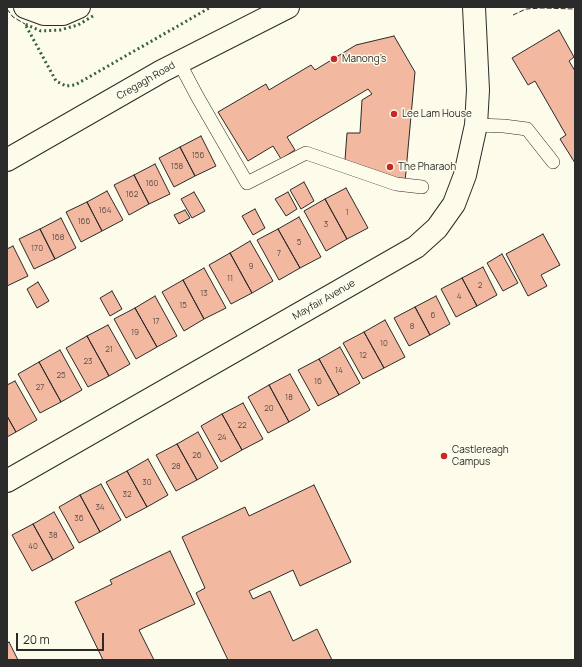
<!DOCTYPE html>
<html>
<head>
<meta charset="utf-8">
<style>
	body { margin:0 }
	#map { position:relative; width:582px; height:667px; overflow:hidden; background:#fdfbea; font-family:Manrope,sans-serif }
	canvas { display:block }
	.frame { position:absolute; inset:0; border:8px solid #2b2b2b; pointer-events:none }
	.scale { position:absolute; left:16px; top:633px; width:88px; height:18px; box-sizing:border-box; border:2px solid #2b2b2b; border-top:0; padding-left:5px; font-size:12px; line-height:14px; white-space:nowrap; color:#2b2b2b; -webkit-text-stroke:3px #fdfbea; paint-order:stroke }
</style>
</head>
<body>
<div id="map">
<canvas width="582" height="667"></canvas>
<div class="frame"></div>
<div class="scale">20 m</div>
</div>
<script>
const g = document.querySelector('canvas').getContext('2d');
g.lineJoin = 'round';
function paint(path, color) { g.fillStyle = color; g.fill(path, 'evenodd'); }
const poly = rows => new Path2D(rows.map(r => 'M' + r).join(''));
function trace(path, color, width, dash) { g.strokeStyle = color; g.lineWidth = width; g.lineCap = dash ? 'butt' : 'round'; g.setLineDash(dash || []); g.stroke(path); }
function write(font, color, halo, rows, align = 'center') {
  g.font = font + ' Manrope,sans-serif'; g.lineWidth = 3; g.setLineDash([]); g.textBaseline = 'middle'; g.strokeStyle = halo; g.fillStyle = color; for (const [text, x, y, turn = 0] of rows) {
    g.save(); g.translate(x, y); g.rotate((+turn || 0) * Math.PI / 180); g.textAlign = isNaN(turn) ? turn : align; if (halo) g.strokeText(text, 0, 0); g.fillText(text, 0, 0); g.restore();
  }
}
const building = poly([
	[559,30,574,57,569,61,575,71,575,163,560,139,566,135,535,81,528,85,512,58,559,30],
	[394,36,415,72,405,182,345,160,347,133,360,133,362,100,372,94,368,89,287,137,295,150,281,159,273,146,248,161,218,112,266,84,269,90,311,65,315,70,356,45,394,36],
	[201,136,216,166,195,176,180,147,201,136],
	[180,147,195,176,174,187,159,158,180,147],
	[155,164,170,194,149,204,134,175,155,164],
	[134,175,149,204,129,215,114,185,134,175],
	[304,182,314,201,301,209,290,190,304,182],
	[346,188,368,228,347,239,325,199,346,188],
	[107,191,123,220,102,231,87,202,107,191],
	[194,192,205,211,192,218,181,199,194,192],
	[288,192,297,209,286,216,275,199,288,192],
	[325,199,347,239,326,251,304,211,325,199],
	[87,202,102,231,81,242,66,212,87,202],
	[255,209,265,228,253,235,242,216,255,209],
	[185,210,190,218,179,224,174,215,185,210],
	[299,217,321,257,300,268,278,229,299,217],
	[61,218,76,248,55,259,40,229,61,218],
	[40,229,55,259,34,269,19,239,40,229],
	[278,229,300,268,279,280,257,240,278,229],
	[543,234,560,265,541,275,547,286,528,296,506,254,543,234],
	[250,241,273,281,252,293,230,253,250,241],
	[13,246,28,276,7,286,7,249,13,246],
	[230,253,252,293,231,304,209,265,230,253],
	[502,254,518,283,503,291,487,263,502,254],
	[483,267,497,295,477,306,462,278,483,267],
	[204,268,226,308,204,319,183,280,204,268],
	[462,278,477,306,456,317,441,289,462,278],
	[183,280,204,319,184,331,162,292,183,280],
	[38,282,49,301,37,308,27,289,38,282],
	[112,291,122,309,110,316,100,298,112,291],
	[155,296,177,336,157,347,135,308,155,296],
	[436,296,450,324,430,335,415,307,436,296],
	[415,307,430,335,409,346,394,318,415,307],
	[135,308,157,347,136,359,114,319,135,308],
	[385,320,405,357,384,368,364,332,385,320],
	[108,325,130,364,109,376,87,336,108,325],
	[364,332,384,368,363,379,343,343,364,332],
	[87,336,109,376,88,387,66,348,87,336],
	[340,347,360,383,339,395,319,359,340,347],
	[60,350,82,390,61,402,39,362,60,350],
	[319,359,339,395,318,406,298,370,319,359],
	[39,362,61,402,40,413,18,374,39,362],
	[290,374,310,410,289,422,269,385,290,374],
	[15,381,37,420,16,432,7,416,7,385,15,381],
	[269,385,289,422,268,433,248,397,269,385],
	[243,403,263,439,242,450,222,414,243,403],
	[222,414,242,450,221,462,201,426,222,414],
	[7,416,16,432,7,437,7,416],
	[198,432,218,468,197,480,177,444,198,432],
	[177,444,197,480,176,491,156,455,177,444],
	[148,459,168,495,147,507,127,471,148,459],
	[127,471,147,507,126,518,106,482,127,471],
	[101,484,121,520,100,532,80,495,101,484],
	[314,485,351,562,300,586,293,570,249,591,253,599,270,591,293,641,317,629,332,660,228,660,196,593,205,588,182,537,245,507,249,516,314,485],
	[80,495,100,532,79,543,59,507,80,495],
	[54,512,74,548,53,560,33,524,54,512],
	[33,524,53,560,32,571,12,535,33,524],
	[170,551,195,604,139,630,154,660,103,660,75,602,112,584,110,580,170,551],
	[9,642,18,660,7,660,7,644,9,642]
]);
paint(building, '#f2b8a0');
trace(building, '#2b2b2b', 1);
const service = poly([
	[179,62,197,96,247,183,306,153,396,184,422,187],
	[476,125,504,126,527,129,553,162]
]);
const minor = poly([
	[25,7,44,14,63,14,79,7],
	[7,481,416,247,437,228,454,204,465,175,476,125,478,90,474,7]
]);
const tertiary = poly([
	[7,160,162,71,288,7]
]);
trace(service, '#2b2b2b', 14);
trace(minor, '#2b2b2b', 24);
trace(tertiary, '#2b2b2b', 24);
trace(service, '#fdfbea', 13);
trace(minor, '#fdfbea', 22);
trace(tertiary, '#fdfbea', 22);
trace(poly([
	[93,16,78,25,60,30,41,31,25,24,56,81,66,86,75,85,211,7]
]), '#34623c', 3, [2, 3]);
trace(poly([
	[7,9,13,17,25,24],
	[513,15,526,9,542,8,575,9]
]), '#2b2b2b', 1, [5, 2]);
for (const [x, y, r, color] of [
	[334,59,4,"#c62828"],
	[394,114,4,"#c62828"],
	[390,167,4,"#c62828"],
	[444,456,4,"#c62828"]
]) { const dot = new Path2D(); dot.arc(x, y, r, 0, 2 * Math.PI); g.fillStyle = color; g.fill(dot); trace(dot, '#fdfbea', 1.5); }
write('8px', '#5d4e48', null, [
	["156",198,156],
	["158",177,167],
	["160",152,184],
	["162",132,195],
	["164",105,211],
	["1",347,213],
	["166",84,222],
	["3",326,225],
	["168",58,238],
	["5",299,243],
	["170",37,249],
	["7",279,254],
	["9",251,267],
	["11",230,279],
	["2",480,286],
	["13",204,294],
	["4",459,297],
	["15",183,306],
	["6",433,316],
	["17",156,322],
	["8",412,327],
	["19",135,333],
	["10",384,344],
	["21",109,350],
	["12",363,356],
	["23",88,362],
	["14",339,371],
	["25",61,376],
	["16",318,382],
	["27",40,388],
	["18",289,398],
	["20",269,409],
	["22",242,426],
	["24",222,438],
	["26",197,456],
	["28",176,467],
	["30",147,483],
	["32",127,495],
	["34",100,508],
	["36",79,519],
	["38",53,536],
	["40",33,547]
]);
write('10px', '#2b2b2b', '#fdfbea', [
	["Manong’s",342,59],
	["Lee Lam House",402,114],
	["The Pharaoh",398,167],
	["Castlereagh",452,450],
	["Campus",452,462]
], 'left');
write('10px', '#2b2b2b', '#fdfbea', [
	["Cregagh Road",146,81,-30],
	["Mayfair Avenue",324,300,-30]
]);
</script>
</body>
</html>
